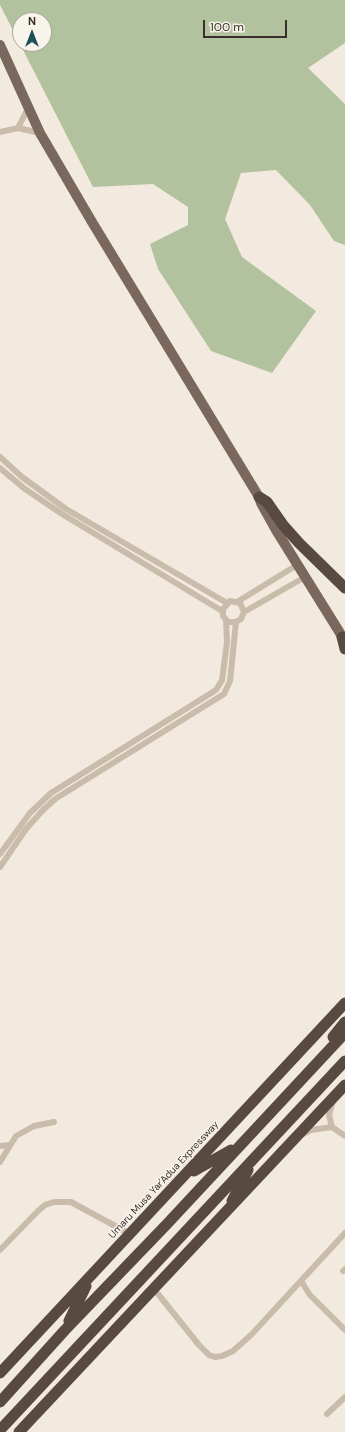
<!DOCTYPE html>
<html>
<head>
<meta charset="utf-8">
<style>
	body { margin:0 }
	#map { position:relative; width:345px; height:1432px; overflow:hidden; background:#f2eade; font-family:"DM Sans",sans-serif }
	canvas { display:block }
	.north { position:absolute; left:12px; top:12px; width:40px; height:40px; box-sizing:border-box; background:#f9f4eb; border:1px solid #aca59e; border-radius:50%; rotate:0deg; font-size:11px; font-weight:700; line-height:16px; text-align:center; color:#382f2a }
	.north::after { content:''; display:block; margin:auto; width:14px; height:18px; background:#204f58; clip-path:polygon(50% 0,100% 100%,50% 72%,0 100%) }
	.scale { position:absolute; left:203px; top:20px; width:84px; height:18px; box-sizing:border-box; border:2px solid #382f2a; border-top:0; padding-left:5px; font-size:12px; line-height:14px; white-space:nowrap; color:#382f2a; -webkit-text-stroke:3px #f9f4eb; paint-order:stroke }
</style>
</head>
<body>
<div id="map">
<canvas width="345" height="1432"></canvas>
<div class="north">N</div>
<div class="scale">100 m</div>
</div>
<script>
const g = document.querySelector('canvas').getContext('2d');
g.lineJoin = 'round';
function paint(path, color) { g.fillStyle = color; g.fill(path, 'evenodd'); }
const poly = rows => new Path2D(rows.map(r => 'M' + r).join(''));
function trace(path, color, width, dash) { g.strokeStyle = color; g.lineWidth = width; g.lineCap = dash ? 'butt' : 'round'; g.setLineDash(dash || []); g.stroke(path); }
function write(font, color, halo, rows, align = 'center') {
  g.font = font + ' "DM Sans",sans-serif'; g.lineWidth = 3; g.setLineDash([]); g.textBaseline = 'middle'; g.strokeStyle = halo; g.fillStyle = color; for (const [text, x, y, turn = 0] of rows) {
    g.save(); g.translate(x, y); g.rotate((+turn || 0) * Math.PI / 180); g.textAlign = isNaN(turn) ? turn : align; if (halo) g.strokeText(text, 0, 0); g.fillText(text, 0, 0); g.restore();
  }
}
paint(poly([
	[0,0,345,0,345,43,308,68,345,104,345,245,334,241,310,205,276,170,241,173,225,219,242,257,316,311,272,373,211,351,158,269,150,244,188,225,188,207,153,184,93,187,20,44,44,44,44,20,20,20,20,44,0,5]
]), '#b2c19e');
trace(poly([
	[18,128,28,108],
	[0,132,18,128,40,133],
	[0,457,22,477,66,509,227,603],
	[0,468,25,489,62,514,222,611],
	[237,602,297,565],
	[244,612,305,577],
	[0,854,30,813,51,793,216,690,222,680,223,673,227,642,226,620],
	[0,867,26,829,43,810,55,799,224,694,230,681,236,622,241,619,244,612,240,603,230,601,223,609,223,616,228,622,236,622],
	[332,1127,345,1136],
	[303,1134,311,1130,332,1127,329,1115,333,1101],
	[0,1146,10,1145],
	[0,1162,16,1136,34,1126,54,1122],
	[0,1250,38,1211,45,1205,54,1202,71,1202,130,1234],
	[343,1271,345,1269],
	[301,1281,310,1295,345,1330],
	[154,1289,199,1345,209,1355,215,1357,222,1356,233,1351,251,1335,345,1233],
	[327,1414,345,1397]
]), '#cabcaa', 6);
trace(poly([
	[0,45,40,133,92,222,259,497,261,503,276,530,345,641]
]), '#79685b', 10);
trace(poly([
	[259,497,267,502,283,525,299,543,345,588],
	[342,637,345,649],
	[333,1037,345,1022],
	[194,1171,231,1150],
	[232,1201,248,1170],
	[69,1321,86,1286],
	[0,1373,345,1003],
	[0,1402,65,1330,167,1224,345,1033],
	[0,1430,345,1061],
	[19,1432,345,1085]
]), '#584a41', 11);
write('10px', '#382f2a', '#f9f4eb', [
	["Umaru Musa Yar'Adua Expressway",164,1180,-47]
]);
</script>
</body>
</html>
